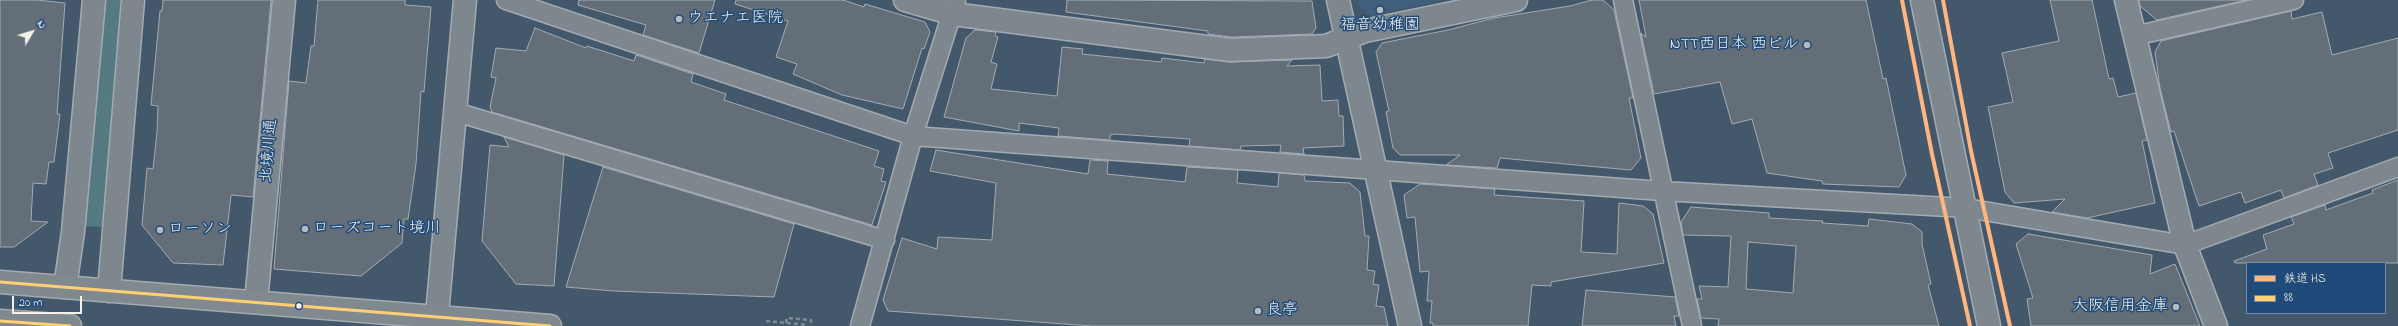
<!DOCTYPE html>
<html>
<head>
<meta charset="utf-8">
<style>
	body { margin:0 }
	#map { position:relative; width:2398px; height:326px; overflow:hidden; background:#44586c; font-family:"Indie Flower","Klee One",sans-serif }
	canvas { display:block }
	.legend { position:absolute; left:2246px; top:262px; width:140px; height:52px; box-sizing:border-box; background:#1f4a7a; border:1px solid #748da6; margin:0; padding:5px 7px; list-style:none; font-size:12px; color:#f4f1e8 }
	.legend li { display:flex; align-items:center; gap:8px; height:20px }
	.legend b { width:20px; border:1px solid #748da6 }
	.north { position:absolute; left:12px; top:12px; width:40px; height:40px; -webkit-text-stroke:3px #1f4a7a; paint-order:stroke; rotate:52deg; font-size:11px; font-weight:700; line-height:16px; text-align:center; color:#f4f1e8 }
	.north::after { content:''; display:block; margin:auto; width:14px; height:18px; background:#f4f1e8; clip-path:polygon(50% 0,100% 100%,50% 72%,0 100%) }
	.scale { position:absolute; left:12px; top:296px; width:70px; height:18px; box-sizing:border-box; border:2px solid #f4f1e8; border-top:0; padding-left:5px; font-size:12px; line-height:14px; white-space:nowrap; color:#f4f1e8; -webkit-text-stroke:3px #1f4a7a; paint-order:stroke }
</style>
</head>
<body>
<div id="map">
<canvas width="2398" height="326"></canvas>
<ul class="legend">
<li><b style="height:5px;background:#ffb580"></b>鉄道 HS</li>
<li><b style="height:5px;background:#fed073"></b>88</li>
</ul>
<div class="north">N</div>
<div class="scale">20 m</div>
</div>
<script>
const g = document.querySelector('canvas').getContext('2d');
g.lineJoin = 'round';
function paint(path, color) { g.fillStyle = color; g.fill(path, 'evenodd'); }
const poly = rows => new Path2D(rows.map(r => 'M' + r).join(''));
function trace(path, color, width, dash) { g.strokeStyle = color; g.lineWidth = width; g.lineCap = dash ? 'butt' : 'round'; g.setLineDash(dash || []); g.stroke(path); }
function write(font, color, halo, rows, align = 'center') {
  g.font = font + ' "Indie Flower","Klee One",sans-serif'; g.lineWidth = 3; g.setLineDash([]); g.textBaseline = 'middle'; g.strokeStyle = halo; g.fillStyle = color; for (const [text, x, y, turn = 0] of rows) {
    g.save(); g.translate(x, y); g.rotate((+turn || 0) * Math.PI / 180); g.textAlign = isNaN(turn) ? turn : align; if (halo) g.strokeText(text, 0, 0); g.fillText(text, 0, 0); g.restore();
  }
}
paint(poly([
	[1357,0,1444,0,1370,15,1358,5]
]), '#415f7c');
paint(poly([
	[105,0,123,0,102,227,83,226]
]), '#567a82');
const building = poly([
	[0,0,37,0,65,3,57,114,60,114,54,162,49,162,46,184,33,183,31,221,48,222,14,247,0,247,0,0],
	[163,0,271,0,253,197,231,195,223,265,173,263,142,225,147,168,153,169,157,132,158,106,151,105,160,11,162,11,163,0],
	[318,0,405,0,405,5,431,7,424,92,421,91,416,164,408,219,404,219,402,243,361,276,274,269,289,81,306,83,311,46,314,46,318,0],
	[579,0,715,0,699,53,643,35,646,25,578,5,579,0],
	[736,0,843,0,864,7,865,4,925,22,930,32,924,49,922,48,903,109,842,95,793,74,797,64,776,57,788,21,735,4,736,0],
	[1067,0,1312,1,1316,28,1312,34,1231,37,1208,34,1208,31,1066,12,1067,0],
	[1592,0,1603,0,1614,10,1633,98,1629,98,1641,158,1631,170,1500,158,1497,168,1446,165,1460,155,1400,155,1393,148,1386,112,1389,111,1376,52,1382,43,1448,30,1494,18,1570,6,1592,0],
	[1639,0,1866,0,1883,79,1886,78,1906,175,1899,187,1823,184,1822,181,1767,173,1752,119,1732,124,1720,82,1654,94,1641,33,1646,37,1639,0],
	[2050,0,2092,0,2109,79,2113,78,2118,97,2136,93,2147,140,2142,141,2155,203,2087,218,2052,212,2065,199,2014,203,2005,192,1988,107,2013,102,2002,53,2059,41,2050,0],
	[2139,0,2246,0,2157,20,2140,6,2139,0],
	[2291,11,2292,19,2322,12,2332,55,2398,38,2398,130,2328,153,2333,168,2314,174,2318,185,2284,198,2281,190,2245,203,2241,192,2199,206,2174,131,2171,132,2160,88,2155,52,2161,41,2291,11],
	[535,28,586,48,587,46,634,61,636,55,693,74,691,82,726,94,724,100,879,151,874,166,884,169,881,181,886,182,872,225,492,112,490,107,496,78,491,77,496,48,526,51,535,28],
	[975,30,996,32,995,36,998,37,991,62,997,64,991,89,1057,96,1062,47,1083,49,1082,54,1161,62,1162,58,1204,63,1205,59,1230,62,1292,60,1287,66,1320,65,1322,101,1338,100,1339,116,1343,116,1344,146,1303,148,1304,154,1280,152,1281,145,1241,146,1240,150,1189,146,1190,139,1115,134,1110,135,1110,140,1058,136,1059,128,1019,123,1019,131,944,117,966,38,975,30],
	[504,137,564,155,554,286,516,284,482,241,490,145,509,147,504,137],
	[936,150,1088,174,1090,160,1108,161,1107,174,1185,182,1187,167,1238,170,1237,183,1278,187,1279,173,1304,175,1305,181,1350,183,1360,192,1365,236,1369,236,1367,270,1375,271,1373,284,1379,285,1376,306,1384,307,1388,326,1092,326,888,311,883,300,902,238,937,249,938,237,992,240,996,183,930,171,936,150],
	[603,167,794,224,774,297,614,291,566,287,603,167],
	[2398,180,2398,263,2235,263,2234,261,2267,249,2263,235,2294,224,2291,217,2325,205,2326,210,2373,193,2372,190,2398,180],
	[1420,184,1495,189,1494,195,1584,201,1581,252,1617,254,1619,203,1643,206,1653,214,1664,263,1551,282,1551,286,1532,285,1528,326,1433,326,1433,323,1430,323,1432,301,1427,301,1429,271,1420,272,1415,217,1407,218,1404,195,1420,184],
	[1691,207,1769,213,1769,218,1823,221,1822,223,1868,226,1869,219,1912,224,1922,232,1922,244,1931,284,1928,285,1939,326,1718,326,1719,319,1701,318,1697,299,1702,299,1699,286,1728,287,1731,236,1683,235,1681,222,1691,207],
	[1748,242,1796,246,1793,293,1746,289,1748,242],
	[2028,234,2152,255,2150,274,2175,264,2200,326,2031,326,2027,299,2033,298,2016,244,2028,234],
	[1586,290,1675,297,1679,316,1674,316,1676,326,1582,326,1586,290]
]);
paint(building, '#636e79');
trace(building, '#a3abb2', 1);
const street = poly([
	[506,0,913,136,1662,191,1966,208,2185,245,2398,167],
	[1623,0,1692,326],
	[2134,36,2294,0],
	[456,112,885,240],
	[860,326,913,136,956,0]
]);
const secondary = poly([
	[905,0,953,14,1230,50,1326,46,1365,31,1516,0],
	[1338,0,1410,326],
	[1922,0,1989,326],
	[2126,0,2185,245,2216,326],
	[65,287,73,232,94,0],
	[109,291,133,0],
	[256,302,284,0],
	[436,326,465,0]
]);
const highway = poly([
	[0,282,550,326],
	[0,321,70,326]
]);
trace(street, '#a3abb2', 21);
trace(secondary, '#a3abb2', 25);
trace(highway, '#a3abb2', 25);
trace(poly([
	[766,321,808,325],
	[786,323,787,318,811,320,811,326]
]), '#808a94', 2.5, [4, 3]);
trace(street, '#7e878e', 18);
trace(secondary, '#7e878e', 22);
trace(highway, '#80898e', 22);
trace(poly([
	[0,282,550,326],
	[0,321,70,326]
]), '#fed073', 3);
trace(poly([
	[1902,0,1932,154,1970,326],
	[1943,0,1971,151,2010,326]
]), '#ffb580', 4);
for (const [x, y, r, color] of [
	[1380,10,4,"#b6bbbd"],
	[679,19,4,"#b6bbbd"],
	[1807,45,4,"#b6bbbd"],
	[305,229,4,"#b6bbbd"],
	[160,230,4,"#b6bbbd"],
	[299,306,3.5,"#f4f1e8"],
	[2176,307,4,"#b6bbbd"],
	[1258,311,4,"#b6bbbd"]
]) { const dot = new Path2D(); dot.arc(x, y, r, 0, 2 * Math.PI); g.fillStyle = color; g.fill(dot); trace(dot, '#1f4a7a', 1.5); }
write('16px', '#f4f1e8', '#1f4a7a', [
	["ウエナエ医院",687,19],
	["福音幼稚園",1380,26,"center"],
	["NTT西日本 西ビル",1799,45,"right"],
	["ローズコート境川",313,229],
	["ローソン",168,230],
	["大阪信用金庫",2168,307,"right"],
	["良亭",1266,311]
], 'left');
write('16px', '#f4f1e8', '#1f4a7a', [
	["北境川通",270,151,-85]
]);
</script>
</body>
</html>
